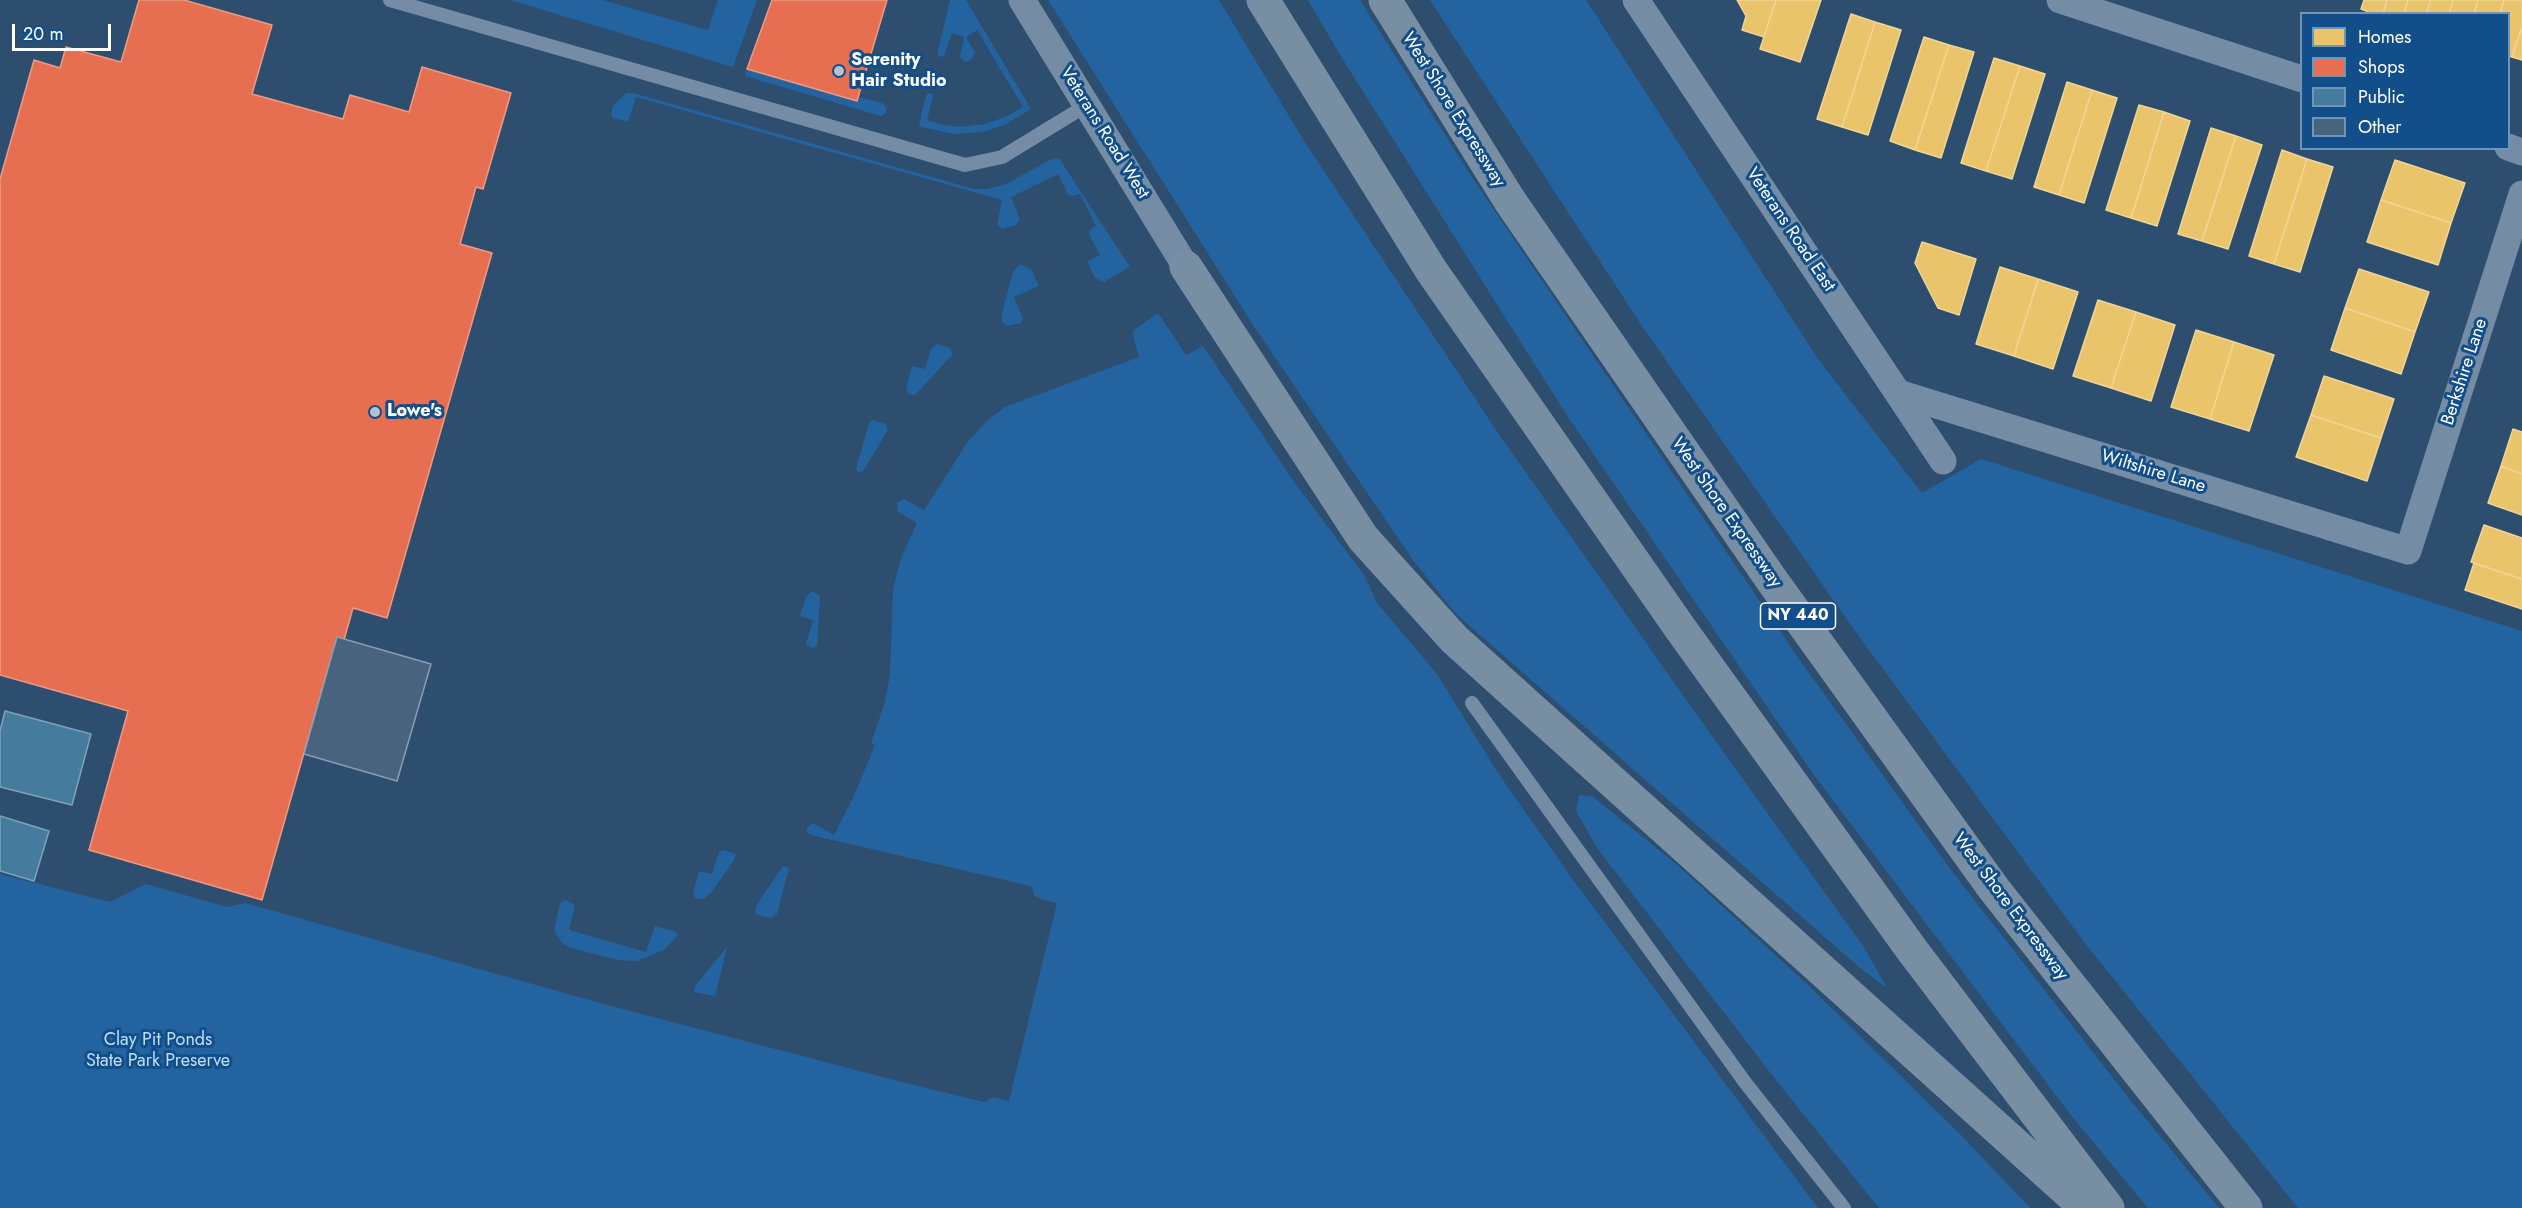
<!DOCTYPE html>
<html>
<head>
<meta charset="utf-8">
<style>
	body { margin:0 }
	#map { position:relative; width:2522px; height:1208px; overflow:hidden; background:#2d4e6f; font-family:Jost,sans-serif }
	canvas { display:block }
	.legend { position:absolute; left:2300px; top:12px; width:210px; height:138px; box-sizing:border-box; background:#124f8a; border:2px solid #7195b9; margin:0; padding:8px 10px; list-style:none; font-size:18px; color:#fff }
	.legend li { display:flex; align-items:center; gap:12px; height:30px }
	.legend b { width:30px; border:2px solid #7195b9 }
	.scale { position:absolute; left:12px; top:24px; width:99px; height:27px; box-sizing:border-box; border:3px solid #fff; border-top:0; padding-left:8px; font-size:18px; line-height:21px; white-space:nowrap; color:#fff; -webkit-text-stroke:4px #124f8a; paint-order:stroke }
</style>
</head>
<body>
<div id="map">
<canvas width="2522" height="1208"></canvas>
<ul class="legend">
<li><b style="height:16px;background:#e9c46a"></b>Homes</li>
<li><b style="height:16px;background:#e76f51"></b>Shops</li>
<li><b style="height:16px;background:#457b9d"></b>Public</li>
<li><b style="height:16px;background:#48637d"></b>Other</li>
</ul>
<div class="scale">20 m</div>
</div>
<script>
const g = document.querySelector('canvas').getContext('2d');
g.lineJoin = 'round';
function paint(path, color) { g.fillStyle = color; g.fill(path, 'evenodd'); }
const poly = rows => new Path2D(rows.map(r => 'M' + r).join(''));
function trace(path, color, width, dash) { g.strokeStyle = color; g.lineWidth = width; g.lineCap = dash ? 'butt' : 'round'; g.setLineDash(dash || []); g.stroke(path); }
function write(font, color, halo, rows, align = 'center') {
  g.font = font + ' Jost,sans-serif'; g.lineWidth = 6; g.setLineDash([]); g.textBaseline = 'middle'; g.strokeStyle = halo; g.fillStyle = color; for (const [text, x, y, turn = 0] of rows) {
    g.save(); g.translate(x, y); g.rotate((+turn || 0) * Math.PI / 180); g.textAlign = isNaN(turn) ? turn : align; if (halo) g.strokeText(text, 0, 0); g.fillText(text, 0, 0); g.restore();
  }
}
paint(poly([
	[510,0,602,0,708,30,718,0,757,0,733,67],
	[950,0,966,0,1031,109,1004,125,983,132,954,134,921,127,919,124,926,96,928,93,932,94,933,97,927,120,943,125,960,127,985,124,1008,116,1023,107,977,30,966,37,975,53,971,60,965,62,960,57,964,37,952,33,944,56,941,57,937,55],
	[1048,0,1219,0,1304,141,1498,433,1685,698,1865,949,1887,988,1859,967,1456,614,1413,560,1255,328],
	[1308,0,1360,0,1469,173,1799,659,1954,874,2131,1101,2219,1208,2148,1208,2070,1114,1814,775,1566,414,1342,58],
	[1430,0,1586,0,1818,359,1922,493,1981,459,2522,631,2522,1208,2298,1208,2084,942,1850,624,1642,326],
	[747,69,857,101,859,97,882,103,886,107,886,113,881,116,745,76],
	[626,93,633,93,974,189,987,189,1004,185,1050,160,1059,158,1130,267,1104,282,1095,278,1087,262,1100,255,1089,234,1091,229,1096,226,1080,194,1072,196,1068,194,1058,174,1011,197,1020,219,1016,225,1002,229,997,225,1002,200,636,97,628,122,613,118,611,115,613,106],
	[1020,264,1031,269,1039,286,1014,297,1023,319,1021,323,1007,326,1002,322,1002,313,1013,272],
	[1158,313,1186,355,1203,346,1294,482,1364,575,1377,603,1437,674,1498,773,1571,877,1818,1208,0,1208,0,874,110,902,146,884,227,907,245,903,607,1005,898,1081,984,1102,994,1097,1009,1101,1057,903,1040,899,1035,896,1031,886,811,835,807,832,807,828,813,823,834,835,854,796,875,745,871,743,885,702,890,674,893,589,900,561,917,523,898,512,897,503,904,499,924,510,969,440,989,419,1005,407,1139,357,1133,336,1134,330],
	[937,344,950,348,953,354,915,395,908,394,906,389,912,366,925,369,931,349],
	[873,420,885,424,888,430,863,471,858,473,856,469,869,423],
	[812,591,820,596,817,646,812,648,806,644,813,620,800,616,806,597],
	[1579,795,1592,796,1675,863,1808,985,1962,1136,2030,1208,1879,1208,1779,1084,1597,848,1576,811],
	[724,850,734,853,736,855,734,860,711,893,704,899,695,898,693,893,699,871,712,874,719,852],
	[783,866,789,868,777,914,771,918,757,915,755,911,756,906],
	[566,900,575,905,569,930,646,952,655,926,674,931,677,933,677,936,664,950,637,961,618,960,571,948,562,943,554,930,560,903],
	[727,947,715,996,694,992,695,986]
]), '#2364a0');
const homes = poly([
	[1737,0,1776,0,1764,37,1742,30,1746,16,1737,0],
	[1776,0,1821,0,1800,62,1760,49,1776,0],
	[2364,0,2387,0,2383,14,2374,14,2361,9,2364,0],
	[2387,0,2408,0,2404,14,2383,14,2387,0],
	[2408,0,2431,0,2426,14,2404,14,2408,0],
	[2431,0,2453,0,2449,14,2426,14,2431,0],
	[2453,0,2478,0,2474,14,2449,14,2453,0],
	[2478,0,2504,0,2500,14,2474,14,2478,0],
	[2504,0,2522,0,2522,27,2512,57,2508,56,2508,14,2500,14,2504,0],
	[1851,14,1875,22,1842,127,1817,119,1851,14],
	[1875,22,1901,30,1868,135,1842,127,1875,22],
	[2522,27,2522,60,2512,57,2522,27],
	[1924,37,1949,45,1915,150,1890,141,1924,37],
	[1949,45,1974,52,1941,158,1915,150,1949,45],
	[1994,58,2020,66,1986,171,1961,163,1994,58],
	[2020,66,2045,74,2012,179,1986,171,2020,66],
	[2067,82,2092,90,2059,195,2034,187,2067,82],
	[2092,90,2117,98,2084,203,2059,195,2092,90],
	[2139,105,2164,112,2131,218,2106,210,2139,105],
	[2164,112,2190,121,2157,226,2131,218,2164,112],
	[2211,128,2236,136,2202,241,2178,234,2211,128],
	[2236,136,2262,145,2228,249,2202,241,2236,136],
	[2282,150,2307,159,2274,264,2249,256,2282,150],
	[2307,159,2333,167,2300,272,2274,264,2307,159],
	[2395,160,2465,183,2451,223,2381,200,2395,160],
	[2381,200,2451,223,2438,265,2367,242,2381,200],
	[1922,242,1976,259,1959,315,1938,308,1915,263,1922,242],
	[2000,267,2038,279,2014,356,1976,344,2000,267],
	[2359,269,2429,292,2415,332,2345,308,2359,269],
	[2038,279,2078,292,2053,369,2014,356,2038,279],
	[2098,300,2136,312,2111,388,2073,376,2098,300],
	[2345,308,2415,332,2401,374,2331,350,2345,308],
	[2136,312,2175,325,2151,401,2111,388,2136,312],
	[2196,330,2234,342,2210,419,2171,407,2196,330],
	[2234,342,2274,355,2249,431,2210,419,2234,342],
	[2324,376,2394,399,2381,438,2311,415,2324,376],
	[2311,415,2381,438,2367,481,2296,457,2311,415],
	[2513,429,2522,432,2522,474,2501,466,2513,429],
	[2501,466,2522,474,2522,515,2488,503,2501,466],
	[2484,525,2522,538,2522,579,2471,562,2484,525],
	[2474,563,2522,579,2522,609,2465,590,2474,563]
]);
paint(homes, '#e9c46a');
trace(homes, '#f0d697', 1.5);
const shops = poly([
	[139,0,184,0,272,25,252,94,343,119,350,95,409,112,422,67,511,93,483,189,476,187,460,244,492,253,387,618,353,608,344,640,337,637,262,900,89,850,128,711,0,675,0,179,34,60,60,68,66,47,121,62,139,0],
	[772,0,887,0,857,101,747,69,772,0]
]);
paint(shops, '#e76f51');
trace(shops, '#ee9a85', 1.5);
const public = poly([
	[5,711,91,734,72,805,0,787,0,731,5,711],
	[0,816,49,831,34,881,0,871,0,816]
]);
paint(public, '#457b9d');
trace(public, '#7da3ba', 1.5);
const building = poly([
	[337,637,431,664,397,781,304,754,337,637]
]);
paint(building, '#48637d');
trace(building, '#889db2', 1.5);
trace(poly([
	[390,0,965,165,1002,157,1087,105],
	[1472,703,1744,1081,1844,1208]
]), '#748ca4', 14);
trace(poly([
	[1022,0,1186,267],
	[1636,0,1943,461],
	[2060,0,2302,79],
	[2508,147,2522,152],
	[1898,393,2408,551,2522,194]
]), '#748ca4', 27);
trace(poly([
	[1263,0,1431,270,1680,628,1912,950,2108,1208],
	[1385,0,1510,201,1771,579,1994,889,2246,1208],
	[1186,267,1363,538,1454,639,2086,1208]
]), '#778ea3', 33);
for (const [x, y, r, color] of [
	[839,71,6,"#b6c1cd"],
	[375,412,6,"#b6c1cd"]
]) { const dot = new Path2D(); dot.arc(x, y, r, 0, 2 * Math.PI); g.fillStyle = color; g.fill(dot); trace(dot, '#124f8a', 2); }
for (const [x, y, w] of [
	[1798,616,75]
]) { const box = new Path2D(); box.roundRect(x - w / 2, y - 13, w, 26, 4.5); g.fillStyle = '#124f8a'; g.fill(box); trace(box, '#fff', 1.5); }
write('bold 16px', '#fff', null, [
	["NY 440",1798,616]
]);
write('bold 18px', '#fff', '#124f8a', [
	["Serenity",851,61],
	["Hair Studio",851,82],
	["Lowe's",387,412]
], 'left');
write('18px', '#fff', '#124f8a', [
	["West Shore Expressway",1453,110,58],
	["Veterans Road West",1104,133,58],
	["Veterans Road East",1790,230,56],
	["Berkshire Lane",2465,372,-72],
	["Wiltshire Lane",2153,472,17],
	["West Shore Expressway",1726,513,55],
	["West Shore Expressway",2010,907,53]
]);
write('18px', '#bfdffc', '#124f8a', [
	["Clay Pit Ponds",158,1041],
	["State Park Preserve",158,1062]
]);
</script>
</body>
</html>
